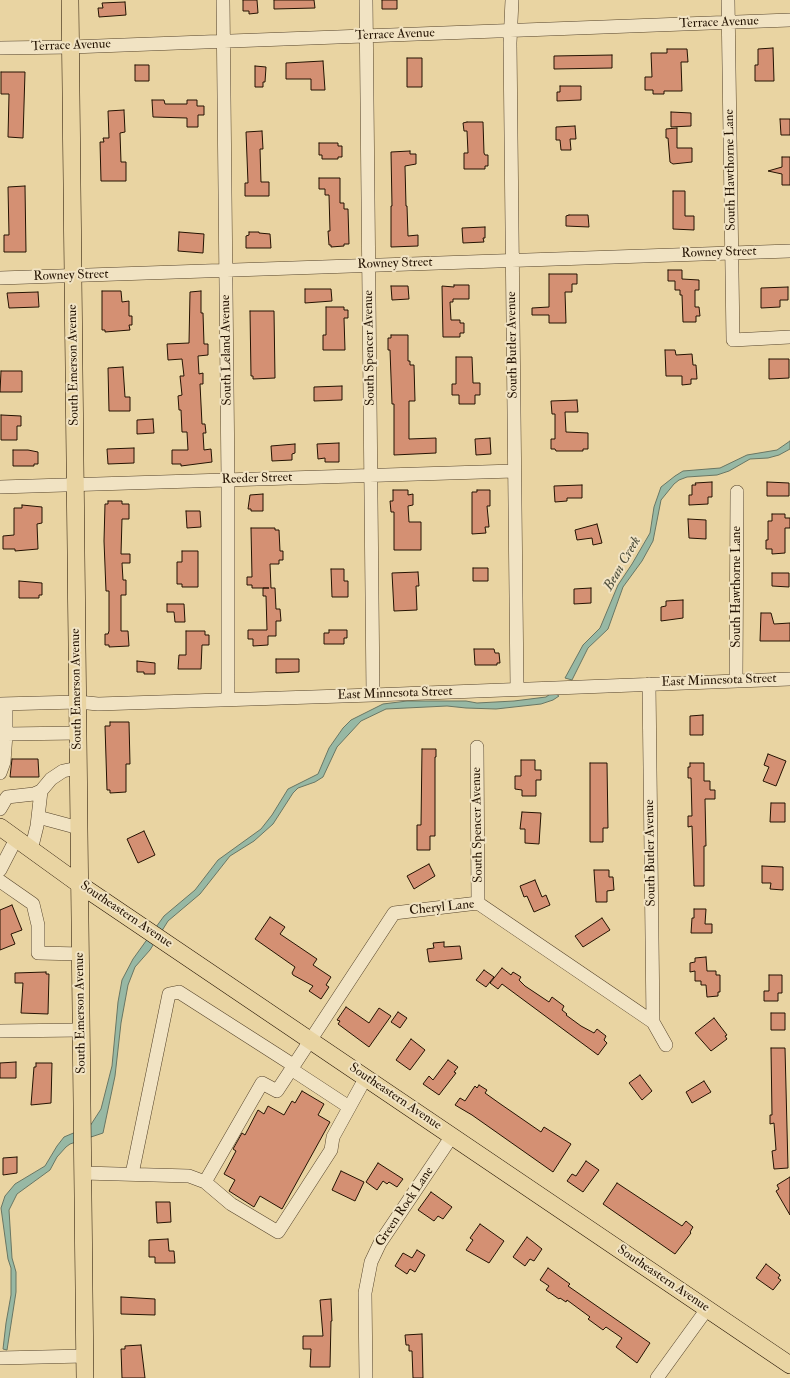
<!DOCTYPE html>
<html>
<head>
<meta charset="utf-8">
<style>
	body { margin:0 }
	canvas { display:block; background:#e9d4a2 }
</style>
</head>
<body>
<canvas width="790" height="1378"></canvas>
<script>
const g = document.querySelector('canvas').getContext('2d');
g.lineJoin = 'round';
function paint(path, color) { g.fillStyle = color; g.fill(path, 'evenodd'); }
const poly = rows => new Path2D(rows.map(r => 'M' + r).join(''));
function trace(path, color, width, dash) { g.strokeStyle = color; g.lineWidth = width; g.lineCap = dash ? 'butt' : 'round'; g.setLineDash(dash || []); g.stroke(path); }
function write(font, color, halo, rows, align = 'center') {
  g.font = font + ' "IM FELL Double Pica",serif'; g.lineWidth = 4; g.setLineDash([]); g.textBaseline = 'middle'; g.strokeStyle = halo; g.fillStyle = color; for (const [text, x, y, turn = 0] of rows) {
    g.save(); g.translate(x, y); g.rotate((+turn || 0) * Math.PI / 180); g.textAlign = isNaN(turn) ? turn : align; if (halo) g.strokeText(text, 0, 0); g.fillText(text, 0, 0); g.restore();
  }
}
const water = poly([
	[790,441,790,449,779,455,768,458,750,459,729,471,717,475,687,477,679,480,674,484,661,500,653,541,642,561,623,587,608,629,588,648,572,680,565,678,583,645,600,628,618,585,632,564,650,533,654,507,661,487,675,476,683,471,720,468,747,455,777,450,790,441],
	[553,692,559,696,553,700,541,704,496,709,466,708,447,706,386,709,361,721,337,747,323,777,315,782,298,788,293,793,273,824,254,841,230,856,200,894,168,921,150,950,135,967,128,985,121,1023,115,1076,103,1133,70,1144,66,1147,57,1157,50,1170,17,1194,9,1210,12,1258,16,1272,16,1292,7,1350,3,1349,6,1323,11,1295,11,1268,8,1259,1,1208,5,1196,15,1184,45,1166,57,1146,64,1137,90,1126,101,1109,112,1066,118,1002,122,980,133,959,164,916,195,890,218,860,261,829,272,815,288,789,318,774,329,748,343,728,351,720,383,704,407,701,466,701,477,703,514,701,546,697,553,692]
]);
paint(water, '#97b8a4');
trace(water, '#697663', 1);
const building = poly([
	[243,0,257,0,258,13,249,14,249,11,243,11,243,0],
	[274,0,314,0,315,8,274,9,274,0],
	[382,0,397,0,397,9,382,9,382,0],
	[125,2,126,15,99,17,98,8,103,8,102,3,125,2],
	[773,48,774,81,755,81,755,65,758,65,758,49,773,48],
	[667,49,687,49,688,62,681,62,682,91,664,91,664,94,653,94,653,90,645,90,645,77,652,77,651,53,667,53,667,49],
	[612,55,612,68,554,69,554,56,612,55],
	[407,58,422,58,422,87,407,87,407,58],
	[323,61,325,90,311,90,311,79,286,79,286,63,323,61],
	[135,65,149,65,149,81,135,81,135,65],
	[255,66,266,67,265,82,263,82,263,87,255,87,255,66],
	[1,72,25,72,23,138,8,137,9,94,1,94,1,72],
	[560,86,581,86,581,100,557,101,557,92,560,92,560,86],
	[152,100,164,100,165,104,187,104,187,100,197,100,197,106,204,106,204,115,198,115,198,127,187,127,187,118,153,117,152,100],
	[124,110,125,132,120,133,121,162,126,162,126,181,101,181,100,142,104,142,103,138,109,138,108,111,124,110],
	[671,112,691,113,691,126,671,127,671,112],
	[780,119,790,119,790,135,781,135,780,119],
	[467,122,483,122,484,153,485,155,488,155,488,166,485,166,485,169,464,169,464,153,468,153,467,131,464,131,463,123,467,122],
	[575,126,576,139,570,139,571,150,561,150,560,140,556,140,556,127,575,126],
	[677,128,677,148,692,148,692,162,673,164,670,162,668,138,666,138,666,129,677,128],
	[262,131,263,149,260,149,261,182,269,182,269,196,245,196,245,183,248,183,246,132,262,131],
	[319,143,338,143,338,146,342,146,342,157,338,157,338,159,322,159,322,155,319,155,319,143],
	[410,151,410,154,416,154,416,164,405,166,406,206,407,206,408,236,418,235,418,246,391,247,391,206,392,206,391,152,410,151],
	[782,157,790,157,790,185,782,185,782,174,768,171,782,167,782,157],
	[319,178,340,178,340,203,344,203,344,209,348,209,349,244,344,244,344,246,331,247,331,245,329,245,328,231,330,231,329,195,325,195,325,189,319,189,319,178],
	[25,186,26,252,4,252,4,235,9,235,8,187,25,186],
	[673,191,685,191,685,216,694,216,694,230,673,229,673,191],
	[569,215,588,215,589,227,566,226,566,216,569,215],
	[485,227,485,238,483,238,484,242,463,243,462,228,485,227],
	[179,232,204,234,203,253,178,251,179,232],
	[249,232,259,232,259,233,270,234,271,248,246,248,246,236,249,235,249,232],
	[668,270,682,270,682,279,699,280,699,290,695,290,695,307,699,307,700,316,696,316,696,322,683,322,682,295,680,295,680,290,675,290,675,281,668,281,668,270],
	[549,274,577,274,577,284,572,284,572,292,565,292,566,323,549,323,549,315,532,315,532,308,549,307,549,274],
	[454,285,469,285,469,299,453,299,453,302,450,302,451,320,460,320,460,323,464,323,464,333,460,333,460,337,443,337,442,286,454,287,454,285],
	[391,286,408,286,409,299,392,300,391,286],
	[788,287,788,300,780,300,780,307,761,308,761,288,788,287],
	[305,289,331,289,332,301,305,303,305,289],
	[102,291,121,291,122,302,129,301,129,316,132,316,132,325,129,325,130,330,105,332,105,330,102,330,102,291],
	[201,291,201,313,203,313,204,344,208,344,208,355,198,356,199,374,203,373,203,384,200,384,202,424,205,424,206,433,203,433,204,450,211,449,212,462,181,466,181,464,172,464,172,450,188,450,187,432,182,432,181,410,179,410,178,396,182,395,180,376,184,376,182,359,168,360,167,344,189,343,190,292,201,291],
	[38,292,39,307,9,308,7,293,38,292],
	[326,307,344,307,344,310,348,310,348,318,344,318,345,350,323,350,323,335,326,335,326,307],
	[250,311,274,311,275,378,253,379,253,376,251,376,250,311],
	[391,335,408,335,408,361,410,361,410,365,414,365,415,401,409,401,409,439,436,438,436,453,394,455,394,404,392,404,390,350,388,350,388,338,391,338,391,335],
	[665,350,675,350,676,355,692,354,693,365,696,365,697,379,691,379,691,384,682,385,682,376,666,376,665,350],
	[456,357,472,357,473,383,480,383,480,395,475,395,475,404,459,404,459,395,452,395,452,384,456,384,456,357],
	[769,359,789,359,789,378,769,379,769,359],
	[123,367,125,397,130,397,130,411,109,411,108,368,123,367],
	[1,371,22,371,22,392,0,392,1,371],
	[342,386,342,400,314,401,314,387,342,386],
	[577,400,578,412,565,412,566,432,588,433,588,449,583,449,583,451,556,451,555,449,551,449,551,439,555,439,555,414,552,414,551,401,577,400],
	[1,415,21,416,21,426,17,426,17,440,1,440,1,415],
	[153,419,154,433,137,434,137,420,153,419],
	[490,438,491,454,476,455,475,439,490,438],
	[339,443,339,462,325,462,325,458,318,459,317,444,339,443],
	[295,444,295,453,292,454,292,460,272,461,271,446,295,444],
	[134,448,134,463,108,464,107,449,134,448],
	[13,450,28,450,38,452,38,464,34,464,34,466,13,466,13,450],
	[712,482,712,497,708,497,708,504,689,505,689,495,692,495,692,485,696,485,695,483,712,482],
	[767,482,789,483,789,496,767,496,767,482],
	[582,485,582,498,567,498,567,501,555,502,554,486,582,485],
	[393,490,408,490,408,495,413,494,413,505,408,506,409,522,421,522,421,550,394,550,394,512,391,512,390,501,393,501,393,490],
	[477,490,490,490,490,506,487,506,489,527,485,527,486,533,472,534,472,492,477,492,477,490],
	[263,494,263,511,251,511,251,509,248,509,250,495,263,494],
	[108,501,122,501,122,504,129,504,129,519,122,519,121,554,130,554,130,563,122,563,123,580,126,580,126,595,121,595,121,631,128,631,129,646,109,647,109,645,105,645,105,634,108,634,109,631,109,591,106,591,104,541,105,504,108,504,108,501],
	[22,505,42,507,42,523,37,524,38,549,15,551,15,549,3,549,3,536,14,535,14,508,22,508,22,505],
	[186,511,200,511,201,527,187,528,186,511],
	[772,514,785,514,785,518,790,518,790,528,785,528,785,553,772,554,772,549,766,549,766,540,768,540,768,521,772,521,772,514],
	[688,519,706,520,706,539,689,538,688,519],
	[597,524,602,543,593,545,592,538,577,540,575,530,597,524],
	[251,528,275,528,275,530,279,530,280,551,283,551,283,560,279,560,279,564,270,564,271,588,275,588,276,609,280,609,281,621,276,621,276,636,268,636,268,645,253,646,253,639,248,639,248,630,267,630,266,596,263,596,263,588,269,588,252,588,252,585,247,585,247,577,252,577,251,528],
	[182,551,198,551,198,587,182,587,182,584,177,584,177,562,182,562,182,551],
	[473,568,488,568,488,581,473,581,473,568],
	[331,569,344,569,344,581,348,581,348,597,332,597,331,569],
	[418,572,419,586,416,586,417,610,394,611,392,573,418,572],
	[772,573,789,573,789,587,772,586,772,573],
	[19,581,42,583,42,595,39,595,39,598,19,598,19,581],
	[591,588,591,603,574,604,574,589,591,588],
	[683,600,683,618,661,621,661,607,666,606,666,601,683,600],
	[167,604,184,604,185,622,175,622,174,612,167,612,167,604],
	[761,613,771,613,774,624,790,623,790,641,760,641,761,613],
	[329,630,347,630,347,638,344,638,344,644,324,644,324,633,329,633,329,630],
	[186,631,205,631,205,635,209,635,209,645,202,645,201,669,178,669,179,655,186,655,186,631],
	[474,649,494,649,495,653,499,653,500,663,497,663,497,665,475,665,474,649],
	[276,659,299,659,299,672,276,673,276,659],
	[137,661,155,663,155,674,144,674,144,672,137,672,137,661],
	[703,715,703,735,690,735,690,716,703,715],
	[110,722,129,722,130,764,126,764,126,792,110,793,110,790,107,790,105,726,110,726,110,722],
	[422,749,436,749,436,757,435,757,435,836,430,836,430,850,417,850,417,825,421,825,422,749],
	[768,754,786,761,776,786,763,781,769,767,764,765,768,754],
	[12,759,38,759,39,777,10,777,12,759],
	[521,760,535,760,535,770,541,770,541,780,536,780,536,796,522,796,522,790,515,789,515,776,521,776,521,760],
	[590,763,607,763,608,828,603,828,603,842,590,842,590,763],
	[690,763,704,763,704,781,710,781,710,790,715,790,715,799,705,799,706,846,704,846,704,886,694,886,692,826,688,827,688,816,692,816,691,778,688,778,688,767,690,767,690,763],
	[771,803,785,803,785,822,770,822,771,803],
	[522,812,541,813,539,844,525,843,525,829,520,829,522,812],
	[144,831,155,855,138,863,127,839,144,831],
	[429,864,435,876,414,889,407,876,429,864],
	[762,866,783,867,783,890,770,889,771,883,762,883,762,866],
	[594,870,609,870,609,877,613,877,614,890,607,891,607,902,596,902,594,870],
	[535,880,542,897,546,895,550,905,534,912,527,896,524,897,520,886,535,880],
	[12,905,22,930,11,934,15,944,0,950,0,910,12,905],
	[694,909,706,909,705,924,712,924,712,933,691,933,692,918,694,918,694,909],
	[270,917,285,927,280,934,317,959,313,965,331,977,326,985,329,987,321,999,309,991,313,986,293,975,292,973,295,967,255,939,270,917],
	[602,918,610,930,583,947,575,936,602,918],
	[444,942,444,947,460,946,462,959,429,962,427,949,434,948,433,943,444,942],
	[706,957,707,971,716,971,716,975,720,975,720,992,718,992,718,996,707,997,706,985,701,985,701,981,695,981,695,971,690,972,690,963,695,962,695,958,706,957],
	[502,968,511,975,513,972,521,977,519,980,525,986,549,1002,552,997,564,1006,562,1010,567,1014,566,1015,581,1026,594,1033,597,1029,606,1036,604,1040,607,1043,598,1055,502,984,498,989,490,983,502,968],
	[484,970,494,977,486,987,476,980,484,970],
	[46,972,46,974,49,974,48,1014,21,1013,23,983,15,983,15,973,46,972],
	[769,975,782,975,782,993,778,993,778,1001,764,1001,764,991,769,991,769,975],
	[346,1007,369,1023,379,1008,391,1016,369,1047,338,1024,340,1021,337,1020,346,1007],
	[398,1012,407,1018,400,1028,391,1022,398,1012],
	[771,1013,785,1013,785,1030,771,1030,771,1013],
	[714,1018,727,1035,725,1036,727,1039,711,1051,695,1033,714,1018],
	[411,1039,425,1050,410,1070,396,1060,411,1039],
	[771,1048,785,1048,788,1168,774,1169,772,1151,776,1150,774,1123,770,1124,770,1115,772,1115,771,1048],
	[448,1060,458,1067,454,1072,456,1073,439,1095,423,1084,429,1076,433,1080,448,1060],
	[16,1062,16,1078,0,1078,0,1063,16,1062],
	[36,1063,52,1063,51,1103,31,1105,34,1067,36,1067,36,1063],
	[640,1075,652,1091,642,1100,629,1083,640,1075],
	[704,1081,711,1092,692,1103,686,1092,704,1081],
	[479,1085,487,1090,485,1093,499,1103,541,1132,544,1127,571,1144,553,1172,472,1115,455,1105,460,1098,465,1101,475,1086,477,1088,479,1085],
	[302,1091,324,1104,318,1115,330,1122,282,1209,260,1196,254,1207,229,1191,235,1180,224,1174,236,1151,233,1149,242,1133,245,1135,258,1110,264,1114,268,1106,284,1115,292,1101,295,1103,302,1091],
	[17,1157,17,1173,3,1175,3,1158,17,1157],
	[586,1161,599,1170,583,1192,567,1181,572,1174,576,1176,586,1161],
	[378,1163,403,1179,397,1187,389,1182,387,1184,383,1181,377,1190,366,1182,378,1163],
	[341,1171,364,1182,355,1201,332,1190,341,1171],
	[790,1177,790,1215,776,1191,779,1189,777,1185,790,1177],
	[617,1183,682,1226,686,1221,693,1227,690,1232,691,1233,675,1254,603,1204,617,1183],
	[431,1192,452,1207,443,1219,438,1216,434,1221,418,1210,431,1192],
	[156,1202,170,1202,171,1222,157,1223,156,1202],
	[480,1224,504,1241,489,1263,466,1250,473,1240,470,1238,480,1224],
	[527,1237,542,1249,534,1261,530,1259,525,1266,513,1257,527,1237],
	[168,1239,169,1251,174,1251,175,1263,155,1263,155,1257,149,1257,149,1240,168,1239],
	[417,1250,425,1255,415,1272,410,1269,407,1274,395,1266,403,1253,412,1258,417,1250],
	[766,1264,780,1275,778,1278,781,1280,773,1290,756,1278,766,1264],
	[548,1268,570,1284,568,1286,650,1343,637,1363,616,1347,622,1338,606,1327,603,1330,588,1319,590,1317,567,1300,566,1302,560,1298,559,1299,546,1290,549,1286,540,1280,548,1268],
	[121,1297,155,1299,155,1315,121,1314,121,1297],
	[331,1299,332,1321,331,1321,330,1367,310,1367,311,1349,303,1349,303,1336,323,1336,320,1300,331,1299],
	[422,1334,423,1378,413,1378,412,1351,409,1351,409,1345,406,1345,405,1335,422,1334],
	[141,1345,145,1378,122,1378,121,1349,125,1349,125,1346,141,1345]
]);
paint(building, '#d49073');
trace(building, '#241302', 1);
const minor = poly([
	[223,0,228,480,228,699],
	[366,0,373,695],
	[512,0,510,43,517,689],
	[728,0,733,340,790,337],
	[0,48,71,47,790,20],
	[0,278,790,251],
	[0,487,514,471],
	[736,681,737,492],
	[649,684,653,1022,666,1045],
	[0,704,78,702,98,704,373,695,790,679],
	[6,704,6,734,78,733],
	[477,747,478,903],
	[0,773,4,762,6,734],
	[0,809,7,797,34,794,41,791,51,779,63,771,78,768],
	[38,817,79,828],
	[31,850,37,826,41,791],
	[0,870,16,839],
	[0,881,33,904,38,925,38,953,81,954],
	[0,1031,82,1030],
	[291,1069,349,1107],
	[366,1077,333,1137,331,1150,278,1232,231,1204,205,1182,262,1083,277,1091,394,913,478,903,653,1022],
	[83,1173,189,1176,205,1182],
	[132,1174,169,994,179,992,293,1065],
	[0,1358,84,1356],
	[366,1378,365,1293,371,1262,380,1243,452,1136],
	[657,1378,707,1309]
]);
const major = poly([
	[70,0,85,1378],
	[0,827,79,884,790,1365]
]);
trace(minor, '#55432a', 14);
trace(major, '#241302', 18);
trace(minor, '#f1e3c3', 13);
trace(major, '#e9d4a2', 17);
write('13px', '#241302', '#f1e3c3', [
	["Terrace Avenue",719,23,-2],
	["Terrace Avenue",395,35,-2],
	["Terrace Avenue",71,46,-2],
	["South Hawthorne Lane",731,170,-91],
	["Rowney Street",719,253,-2],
	["Rowney Street",395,264,-2],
	["Rowney Street",71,276,-2],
	["South Butler Avenue",513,345,-91],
	["South Spencer Avenue",370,348,-91],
	["South Leland Avenue",227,350,-91],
	["South Emerson Avenue",74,365,-91],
	["Reeder Street",257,479,-2],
	["South Hawthorne Lane",737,587,-90],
	["East Minnesota Street",719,681,-2],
	["South Emerson Avenue",77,689,-91],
	["East Minnesota Street",395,694,-2],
	["South Spencer Avenue",478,825,-91],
	["South Butler Avenue",651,853,-91],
	["Cheryl Lane",442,908,-6],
	["Southeastern Avenue",126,915,34],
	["South Emerson Avenue",81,1013,-91],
	["Southeastern Avenue",395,1097,34],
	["Green Rock Lane",405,1207,-56],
	["Southeastern Avenue",663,1279,34]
]);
write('italic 14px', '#4c4d3b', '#f1e3c3', [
	["Bean Creek",623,564,-60]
]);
</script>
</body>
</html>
